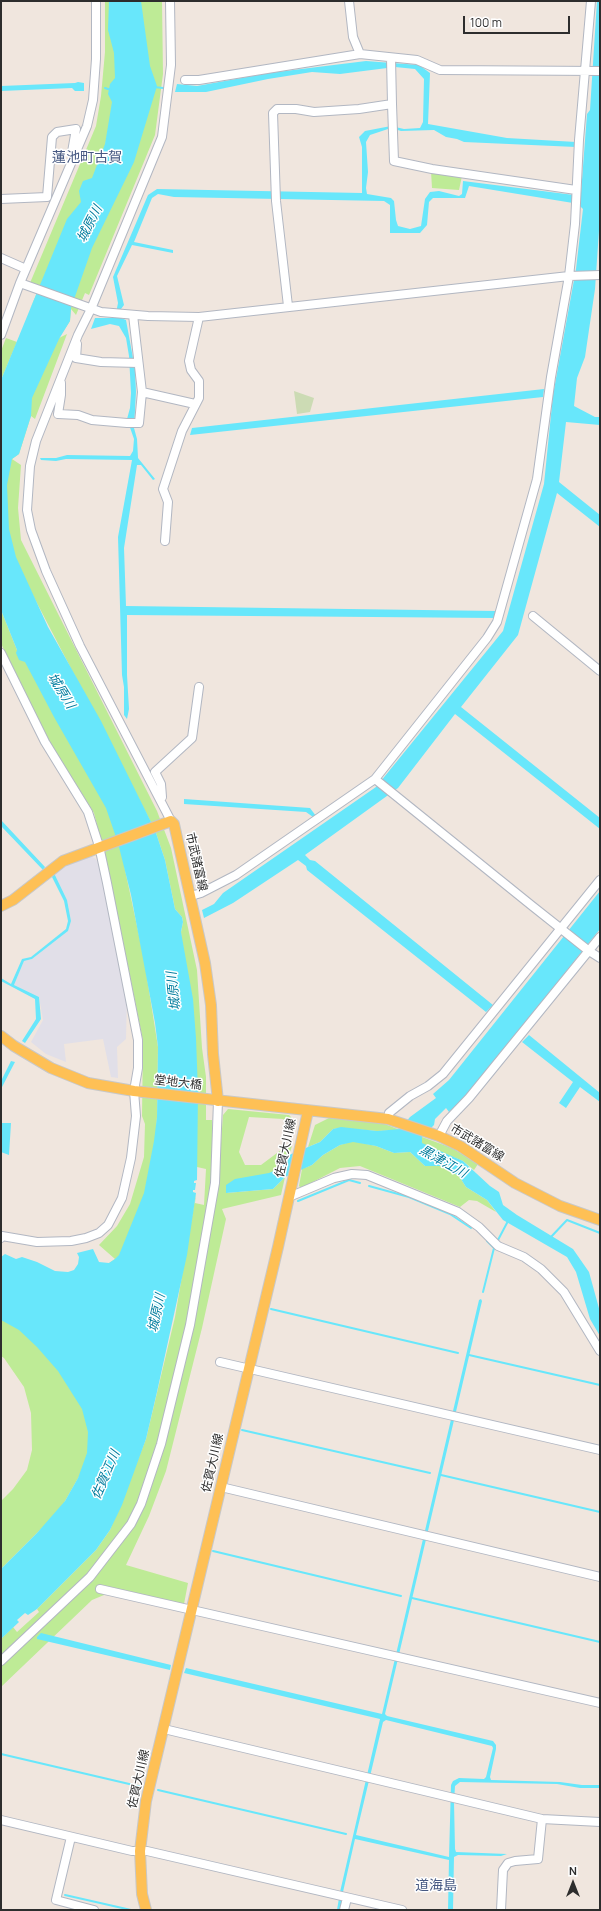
<!DOCTYPE html>
<html>
<head>
<meta charset="utf-8">
<style>
	body { margin:0 }
	#map { position:relative; width:601px; height:1911px; overflow:hidden; background:#f0e6de; font-family:Manrope,sans-serif }
	canvas { display:block }
	.frame { position:absolute; inset:0; border:2px solid #2d2d2d; pointer-events:none }
	.north { position:absolute; left:553px; top:1863px; width:40px; height:40px; -webkit-text-stroke:3px #fff; paint-order:stroke; rotate:0deg; font-size:11px; font-weight:700; line-height:16px; text-align:center; color:#2d2d2d }
	.north::after { content:''; display:block; margin:auto; width:14px; height:18px; background:#2d2d2d; clip-path:polygon(50% 0,100% 100%,50% 72%,0 100%) }
	.scale { position:absolute; left:463px; top:16px; width:107px; height:18px; box-sizing:border-box; border:2px solid #2d2d2d; border-top:0; padding-left:5px; font-size:12px; line-height:14px; white-space:nowrap; color:#2d2d2d; -webkit-text-stroke:3px #fff; paint-order:stroke }
</style>
</head>
<body>
<div id="map">
<canvas width="601" height="1911"></canvas>
<div class="frame"></div>
<div class="north">N</div>
<div class="scale">100 m</div>
</div>
<script>
const g = document.querySelector('canvas').getContext('2d');
g.lineJoin = 'round';
function paint(path, color) { g.fillStyle = color; g.fill(path, 'evenodd'); }
const poly = rows => new Path2D(rows.map(r => 'M' + r).join(''));
function trace(path, color, width, dash) { g.strokeStyle = color; g.lineWidth = width; g.lineCap = dash ? 'butt' : 'round'; g.setLineDash(dash || []); g.stroke(path); }
function write(font, color, halo, rows, align = 'center') {
  g.font = font + ' Manrope,"Noto Sans JP",sans-serif'; g.lineWidth = 3; g.setLineDash([]); g.textBaseline = 'middle'; g.strokeStyle = halo; g.fillStyle = color; for (const [text, x, y, turn = 0] of rows) {
    g.save(); g.translate(x, y); g.rotate((+turn || 0) * Math.PI / 180); g.textAlign = isNaN(turn) ? turn : align; if (halo) g.strokeText(text, 0, 0); g.fillText(text, 0, 0); g.restore();
  }
}
paint(poly([
	[86,854,96,859,104,877,127,998,126,1039,117,1047,118,1078,111,1077,103,1039,64,1044,66,1062,46,1054,31,1042,43,1020,39,997,14,985,24,961,32,959,68,931,71,921,67,900,54,873,63,865]
]), '#e1dfe8');
paint(poly([
	[105,1,113,1,119,100,111,146,30,309,40,286,30,283,96,126,101,96,105,52],
	[134,1,162,1,163,74,155,135,89,295,85,293,76,315,71,309,70,321,59,338,67,334,35,419,31,416,19,454,12,459,21,465,18,508,21,540,157,811,171,848,197,970,202,1048,206,1077,206,1120,212,1120,212,1183,218,1184,223,1115,228,1109,289,1115,294,1120,295,1129,289,1128,283,1119,249,1117,239,1152,245,1165,261,1165,281,1150,292,1146,289,1155,279,1169,226,1193,273,1189,285,1177,281,1195,222,1209,226,1219,202,1328,166,1471,149,1516,126,1565,188,1583,184,1604,102,1585,104,1595,92,1600,1,1687,1,1639,13,1627,17,1632,39,1612,37,1609,96,1550,110,1530,146,1439,175,1317,196,1193,195,1203,204,1205,206,1169,197,1167,193,1171,181,932,183,922,182,917,175,909,165,860,155,830,13,557,1,497,1,472,82,261],
	[431,171,462,176,459,190,432,188],
	[6,338,17,342,1,380,1,351],
	[1,610,17,650,44,682,125,842,124,865,144,959,158,1047,157,1117,147,1267,103,1263,109,1263,115,1259,99,1245,117,1226,130,1204,144,1157,145,1124,142,1116,143,1041,110,877,94,813,48,740,4,650,1,643],
	[331,1117,382,1123,400,1130,377,1131,341,1128,333,1129,320,1142,308,1147,315,1125],
	[422,1137,452,1148,478,1164,474,1170,463,1161,422,1144],
	[353,1141,376,1146,394,1153,410,1152,425,1166,441,1166,459,1176,466,1187,487,1200,496,1212,477,1201,469,1200,460,1207,360,1166,340,1168,301,1188,299,1186,302,1169,312,1165,323,1155,340,1145],
	[1,1311,24,1323,90,1410,90,1457,60,1510,1,1569,1,1501,13,1489,27,1470,32,1450,31,1413,24,1387,4,1358,1,1356]
]), '#beeb96');
paint(poly([
	[294,391,314,398,310,412,297,414]
]), '#ccdbb4');
paint(poly([
	[109,1,141,1,150,66,157,86,134,162,92,248,71,308,70,321,59,339,32,398,31,416,19,454,12,459,7,485,9,529,16,557,48,627,101,721,155,830,165,860,175,909,182,917,183,922,181,932,193,999,196,1038,198,1092,197,1180,194,1181,194,1183,196,1183,195,1190,193,1190,193,1192,196,1193,187,1255,157,1392,146,1439,122,1505,110,1530,96,1550,37,1609,28,1615,25,1613,17,1620,19,1622,1,1639,1,1569,37,1533,65,1501,78,1478,87,1453,88,1432,82,1409,58,1371,37,1347,19,1330,1,1320,1,1257,5,1254,16,1259,22,1257,37,1262,55,1271,68,1272,74,1270,78,1264,79,1257,77,1253,93,1249,99,1262,109,1263,115,1259,119,1255,144,1193,154,1141,157,1117,158,1047,155,1023,131,895,118,843,106,808,54,717,25,662,19,660,16,653,17,650,1,610,1,380,67,219,81,202,79,191,83,181,92,178,105,144,112,102,108,94,110,84,115,78,114,53,108,30],
	[597,1,600,1,600,216,595,289,585,357,577,378,574,406,595,417,600,417,600,425,566,422,559,482,600,515,600,527,557,493,518,635,461,707,600,818,600,829,455,714,398,788,305,855,310,860,315,861,493,1005,486,1012,307,870,306,866,298,860,233,903,204,918,202,910,214,904,223,893,376,787,503,631,544,484,553,395,576,269,583,209,580,206,587,114,590,110],
	[366,61,419,65,430,73,428,124,507,138,576,142,576,147,464,142,457,139,446,137,434,130,401,131,391,128,370,135,366,142,368,172,366,188,367,194,391,198,394,201,396,220,398,226,410,229,421,226,425,199,430,192,439,191,459,196,462,194,463,181,574,195,573,203,469,186,465,198,433,198,429,202,427,225,420,233,390,233,390,205,384,201,174,197,158,194,152,198,134,242,173,250,173,253,132,245,117,276,124,305,121,309,121,318,126,320,135,369,136,392,134,428,137,439,138,458,155,479,153,480,141,465,137,465,124,548,126,606,497,611,496,618,127,615,127,675,129,709,127,719,124,715,124,687,122,675,118,537,132,460,66,459,56,461,41,460,40,458,56,458,67,455,130,456,133,451,134,439,127,419,130,408,131,393,129,356,126,338,119,326,110,324,91,329,95,318,115,318,118,303,113,277,148,195,157,189,362,193,362,147,359,137,365,131,391,126,404,129,420,128,423,122,424,79,415,69,395,67,340,74,312,72,268,79,206,92,175,92,177,84,197,86,269,73],
	[78,82,84,83,84,91,75,91,72,88,1,91,1,86,75,83],
	[544,389,543,397,190,435,192,428],
	[184,799,310,808,316,816,313,817,306,812,184,804],
	[1,820,45,867,43,870,1,826],
	[54,873,67,900,71,921,68,931,32,959,24,961,14,985,39,997,41,1019,25,1043,22,1041,36,1019,35,999,1,981,1,978,11,984,22,959,31,957,66,929,68,921,64,901,52,877],
	[600,891,600,929,467,1095,449,1112,446,1108,435,1119,434,1125,422,1137,422,1143,463,1161,490,1186,499,1192,503,1205,517,1215,573,1249,589,1272,600,1312,600,1336,590,1319,576,1272,567,1257,503,1220,487,1200,466,1187,459,1176,441,1166,425,1166,410,1152,394,1153,376,1146,353,1142,340,1145,323,1155,312,1165,285,1177,273,1189,226,1193,226,1185,235,1179,269,1173,278,1169,289,1155,320,1142,333,1129,341,1127,377,1131,400,1129,410,1117,436,1098,433,1094,449,1080],
	[529,1035,600,1093,600,1102,580,1087,566,1108,559,1103,573,1082,522,1042],
	[11,1061,15,1062,1,1089,1,1081],
	[1,1123,11,1123,9,1155,1,1152],
	[481,1299,482,1301,385,1714,387,1716,493,1741,496,1745,496,1749,490,1777,491,1780,560,1782,582,1785,600,1785,600,1788,580,1788,557,1784,460,1782,455,1786,454,1802,455,1849,456,1852,507,1854,501,1856,458,1855,454,1857,453,1910,448,1910,449,1860,355,1839,343,1892,343,1900,340,1910,337,1910,340,1892,380,1719,184,1673,186,1668,382,1714,479,1300],
	[386,1720,492,1746,493,1748,486,1777,484,1779,459,1778,453,1781,451,1785,449,1857,356,1835,383,1722],
	[41,1633,171,1665,170,1670,37,1639,37,1637]
]), '#68e7fb');
trace(poly([
	[154,87,163,88],
	[105,88,111,90],
	[369,1186,409,1197,450,1214,471,1228],
	[298,1201,349,1180,360,1183],
	[550,1238,567,1220,600,1233],
	[498,1240,508,1221],
	[483,1292,494,1248,487,1241],
	[271,1309,458,1353],
	[469,1355,600,1385],
	[242,1430,430,1473],
	[441,1475,600,1512],
	[213,1551,401,1596],
	[412,1598,600,1642],
	[1,1754,142,1787],
	[158,1790,346,1834],
	[65,1895,131,1910]
]), '#68e7fb', 2);
const minor = poly([
	[170,1,171,65,162,137,91,309,78,335,36,441,30,466,27,510,31,530,46,571,80,646,171,821],
	[349,1,353,37,360,54],
	[185,80,199,80,360,54,417,60,440,70,600,71],
	[392,104,394,161,432,169,576,190],
	[1,199,47,197,52,137,57,132,76,129,72,152],
	[1,258,26,269],
	[20,283,101,312,148,316,199,317,569,276,600,275],
	[288,306,276,201,273,113,277,109,296,109,314,112,359,109,392,104,391,58],
	[1,335,20,283,87,126,93,100,96,59,96,1],
	[77,344,76,358,101,362,138,363],
	[61,383,61,395,58,414,78,415,92,420,127,423,139,423,142,392,133,315],
	[142,392,195,404],
	[165,541,168,502,163,489,182,431,199,398,199,381,191,370,189,361,199,317],
	[533,616,600,671],
	[1,653,45,742,88,812,99,846,107,883,138,1040,138,1068,134,1091,136,1116,131,1158,122,1198,108,1225,99,1233,86,1238,71,1241,37,1242,2,1236,1,1238],
	[375,779,531,905,589,951,600,958],
	[162,797,161,784,155,772,192,738,199,687],
	[191,896,201,893,236,875,375,779,487,638,497,622,537,479,551,377,569,276,575,224,579,140,591,1],
	[388,1119,389,1113,410,1096,428,1086,443,1074,600,880],
	[439,1136,447,1121,469,1098,600,937],
	[289,1197,334,1178,352,1174,367,1175,458,1212,479,1227,498,1246,524,1257,541,1269,564,1292,600,1351],
	[220,1362,600,1450],
	[221,1487,600,1577],
	[100,1589,600,1703],
	[1,1661,90,1577,131,1524,141,1504,161,1444,190,1325,215,1183,218,1101],
	[164,1729,542,1819,600,1822],
	[1,1820,132,1851,147,1851,402,1910],
	[71,1837,56,1900,94,1910],
	[344,1910,347,1898],
	[501,1910,503,1870,508,1863,515,1861,538,1859,542,1819]
]);
const major = poly([
	[1,906,13,900,63,861,171,821,174,824,205,963,211,1005,213,1054,218,1101],
	[1,1036,14,1046,51,1068,88,1083,134,1091,388,1119,439,1136,460,1146,515,1183,560,1206,600,1220],
	[146,1910,142,1894,140,1851,146,1801,278,1247,308,1111]
]);
trace(minor, '#b2b7c2', 10);
trace(major, '#c8c8c8', 12);
trace(minor, '#fff', 8);
trace(major, '#fec055', 10);
write('12px', '#2d2d2d', '#fff', [
	["市武諸富線",196,862,77],
	["堂地大橋",178,1083,7],
	["市武諸富線",477,1143,31],
	["佐賀大川線",286,1148,-78],
	["佐賀大川線",213,1463,-77],
	["佐賀大川線",139,1779,-77]
]);
write('italic 13px', '#027d9e', '#fff', [
	["城原川",90,224,-63],
	["城原川",61,691,58],
	["城原川",174,991,-96],
	["黒津江川",443,1162,29],
	["城原川",157,1313,-78],
	["佐賀江川",106,1475,-67]
]);
write('14px', '#485a83', '#fff', [
	["蓮池町古賀",87,158],
	["道海島",436,1886]
]);
</script>
</body>
</html>
